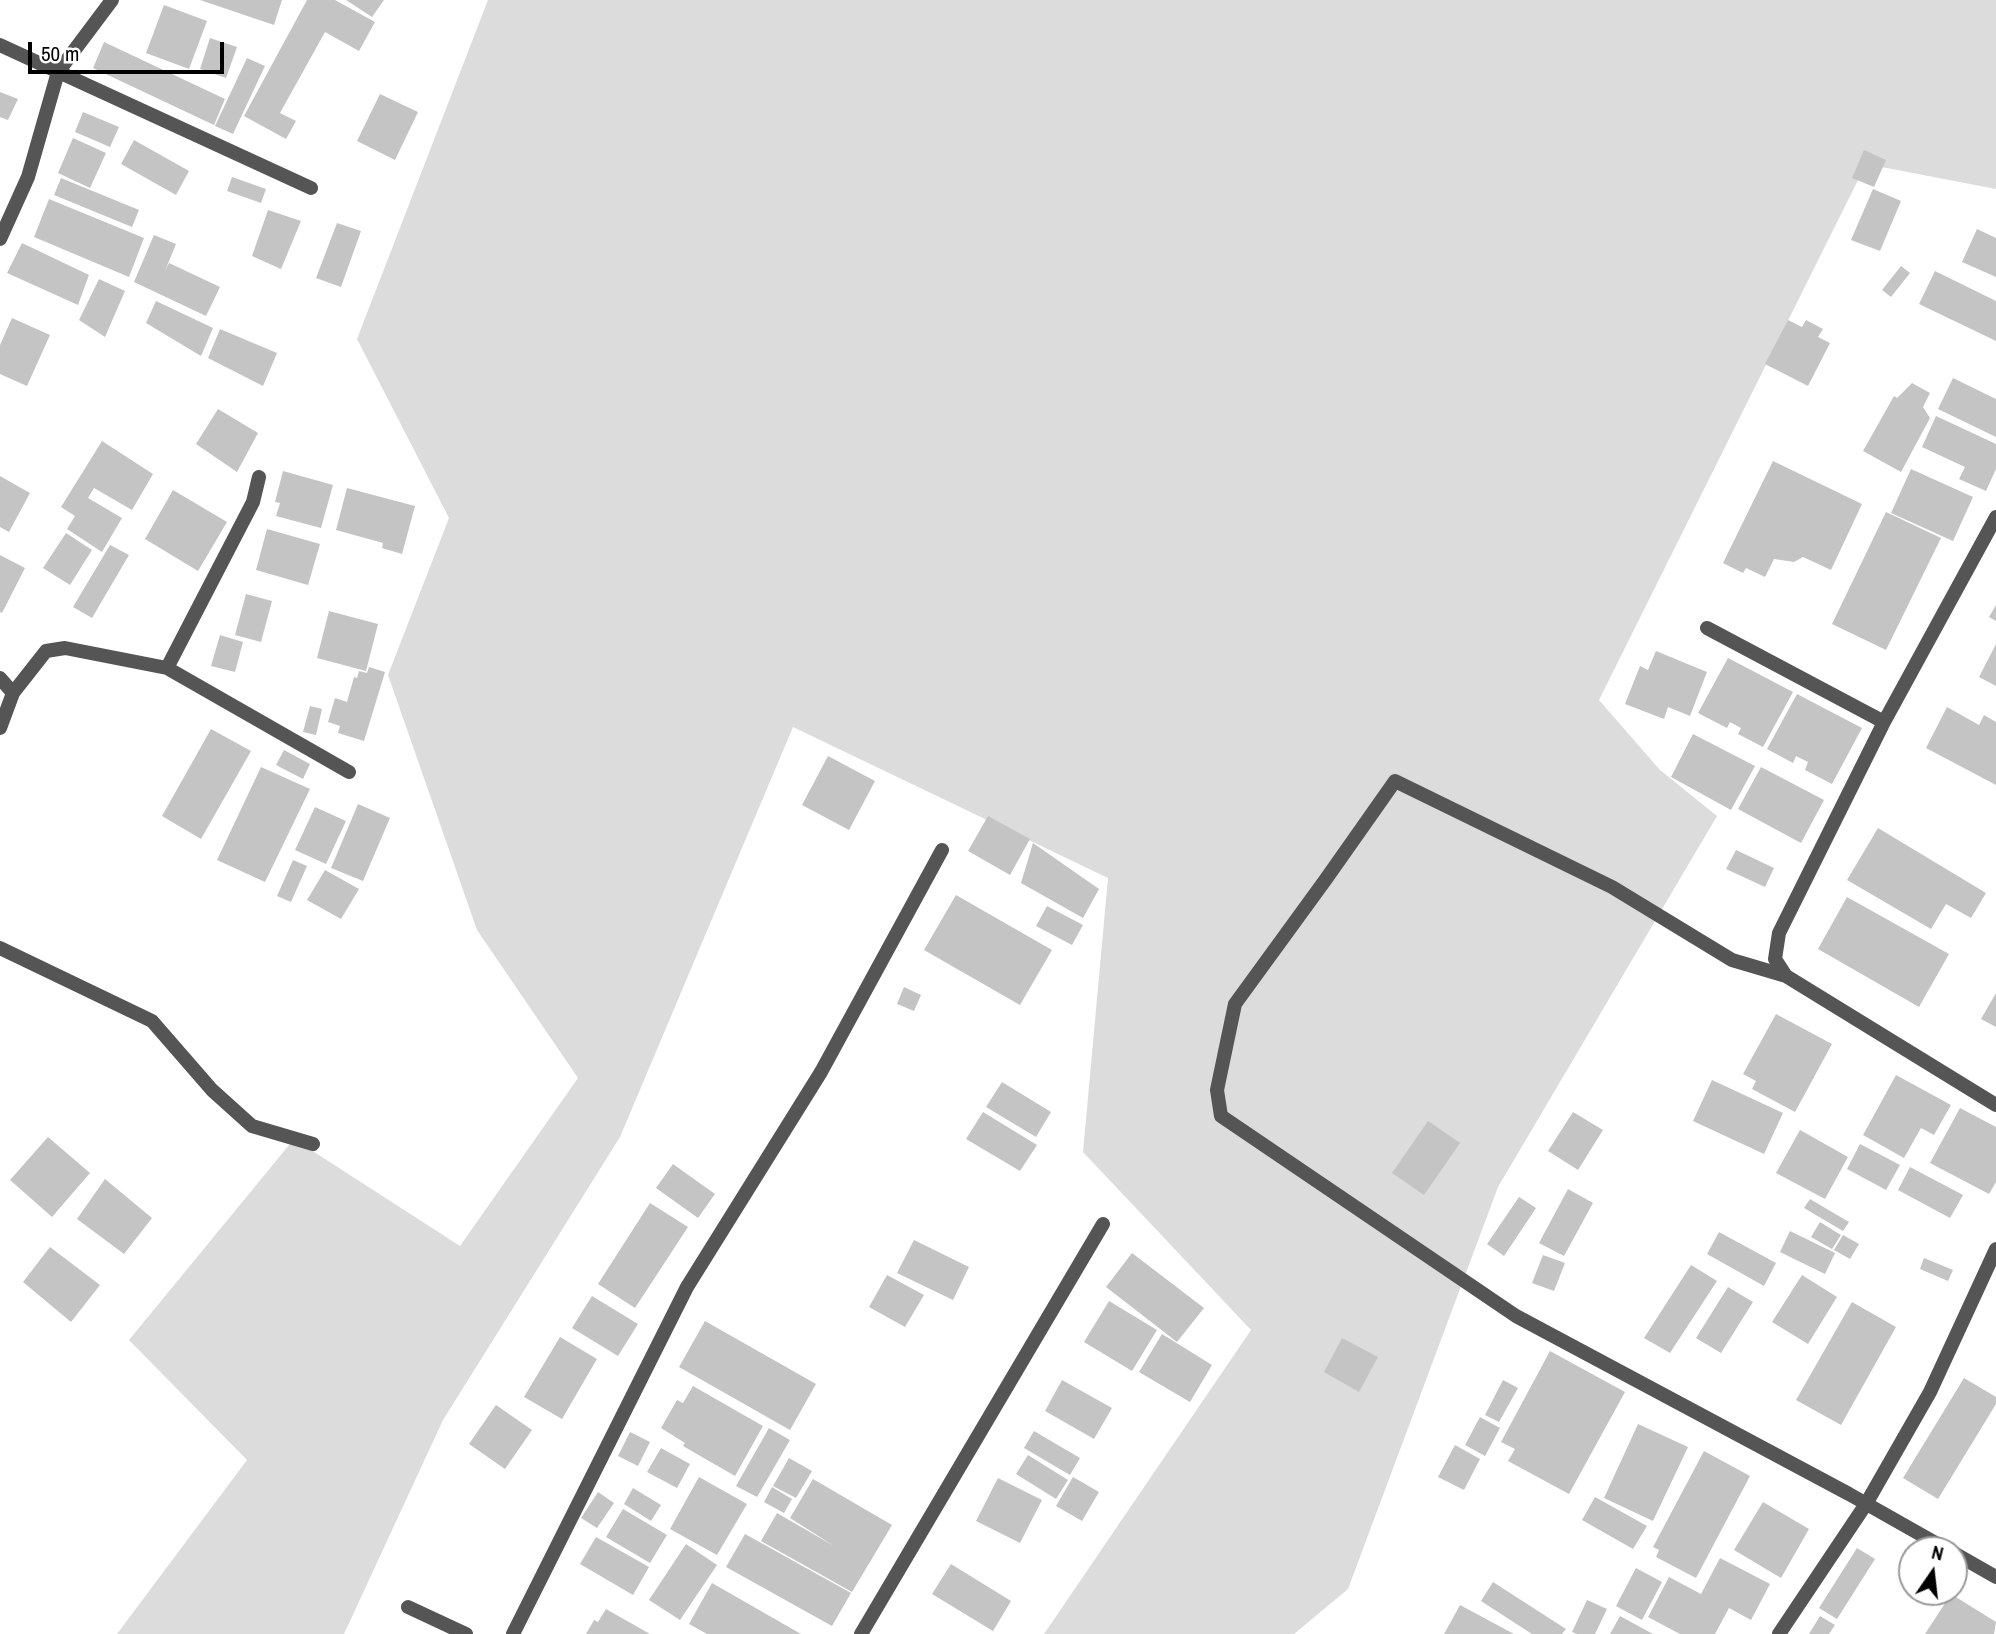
<!DOCTYPE html>
<html>
<head>
<meta charset="utf-8">
<style>
	body { margin:0 }
	#map { position:relative; width:1996px; height:1634px; overflow:hidden; background:#fff; font-family:"Archivo Narrow",sans-serif }
	canvas { display:block }
	.north { position:absolute; left:1898px; top:1536px; width:70px; height:70px; box-sizing:border-box; background:#fff; border:2px solid #999; border-radius:50%; rotate:14deg; font-size:19px; font-weight:700; line-height:28px; text-align:center; color:#000 }
	.north::after { content:''; display:block; margin:auto; width:24px; height:32px; background:#000; clip-path:polygon(50% 0,100% 100%,50% 72%,0 100%) }
	.scale { position:absolute; left:28px; top:42px; width:196px; height:32px; box-sizing:border-box; border:4px solid #000; border-top:0; padding-left:9px; font-size:21px; line-height:24px; white-space:nowrap; color:#000; -webkit-text-stroke:5px #fff; paint-order:stroke }
</style>
</head>
<body>
<div id="map">
<canvas width="1996" height="1634"></canvas>
<div class="north">N</div>
<div class="scale">50 m</div>
</div>
<script>
const g = document.querySelector('canvas').getContext('2d');
g.lineJoin = 'round';
function paint(path, color) { g.fillStyle = color; g.fill(path, 'evenodd'); }
const poly = rows => new Path2D(rows.map(r => 'M' + r).join(''));
function trace(path, color, width, dash) { g.strokeStyle = color; g.lineWidth = width; g.lineCap = dash ? 'butt' : 'round'; g.setLineDash(dash || []); g.stroke(path); }
paint(poly([
	[488,0,1996,0,1996,189,1866,164,1599,700,1660,770,1717,816,1498,1187,1348,1589,1294,1634,1044,1634,1251,1330,1083,1152,1108,878,793,727,620,1137,443,1420,344,1634,117,1634,247,1460,129,1340,294,1139,460,1246,578,1078,477,930,388,675,449,518,357,339]
]), '#dcdcdc');
paint(poly([
	[200,0,282,0,274,25],
	[307,0,335,0,375,22,359,51,325,32,280,113,296,121,286,139,244,116],
	[346,0,384,0,372,17],
	[164,5,207,21,189,69,146,53],
	[210,38,237,47,226,78,200,69],
	[104,42,225,99,214,125,93,68],
	[247,58,265,66,233,134,215,126],
	[0,92,18,99,8,120,0,117],
	[380,94,418,112,395,160,357,141],
	[83,112,119,127,110,147,75,132],
	[73,138,106,153,90,188,58,173],
	[134,140,189,171,176,195,121,164],
	[1864,150,1886,160,1874,187,1852,178],
	[232,177,266,189,261,203,227,191],
	[61,178,139,210,132,227,54,195],
	[1873,189,1901,201,1880,251,1851,240],
	[49,199,144,238,129,277,34,237],
	[268,210,301,221,281,269,252,256],
	[337,223,361,231,341,287,316,278],
	[1977,229,1996,238,1996,277,1962,262],
	[154,235,176,244,165,271,169,263,220,287,206,316,134,282],
	[22,243,89,275,78,305,7,273],
	[1901,266,1910,273,1891,297,1882,290],
	[1935,271,1996,301,1996,341,1919,304],
	[99,279,125,291,105,337,79,320],
	[156,301,213,328,201,356,146,323],
	[12,318,50,335,27,386,0,374,0,345],
	[1788,320,1802,327,1806,320,1823,329,1818,337,1830,343,1808,386,1765,364],
	[220,329,277,353,263,386,208,358],
	[1953,378,1996,399,1996,437,1938,409],
	[1912,383,1930,393,1923,407,1930,418,1901,472,1863,451,1894,396,1897,398],
	[218,409,258,433,237,472,196,444],
	[1936,416,1996,444,1996,469,1986,491,1959,479,1965,467,1922,447],
	[102,441,153,474,132,510,94,488,88,498,122,518,102,552,67,529,75,516,61,507],
	[1773,461,1862,504,1831,570,1803,557,1794,562,1774,559,1765,577,1746,568,1743,573,1723,563],
	[1911,469,1973,497,1953,541,1891,513],
	[283,471,333,485,321,528,276,516,280,503,275,502],
	[0,476,30,493,9,532,0,527],
	[347,488,415,506,402,554,382,548,383,543,336,530],
	[173,490,227,522,198,571,145,539],
	[1886,512,1941,538,1886,650,1832,624],
	[267,529,320,544,308,585,256,570],
	[66,533,92,550,70,585,43,568],
	[110,545,129,555,92,618,73,607],
	[0,555,25,568,2,613,0,612],
	[246,594,272,601,261,642,235,635],
	[1996,605,1996,621,1989,617],
	[329,611,378,624,366,671,317,658],
	[220,635,243,642,235,672,211,666],
	[1996,644,1996,686,1979,677],
	[1656,651,1707,672,1690,716,1668,707,1664,719,1625,704,1640,666,1648,670],
	[1728,658,1793,692,1763,747,1738,734,1741,728,1730,722,1727,728,1698,713],
	[369,667,385,672,364,741,338,733,340,726,328,722,335,698,347,702,354,677,357,678,359,671,367,673],
	[1797,694,1862,728,1832,784,1805,770,1808,762,1796,756,1793,763,1767,749],
	[310,706,322,709,316,735,303,732],
	[1947,707,1979,725,1984,715,1996,722,1996,785,1926,748],
	[211,729,251,751,201,839,162,816],
	[1693,734,1755,766,1731,810,1671,777],
	[284,750,310,764,303,779,276,765],
	[828,756,875,781,849,830,802,805],
	[261,767,310,789,265,882,217,860],
	[1761,767,1824,800,1801,843,1738,809],
	[358,804,390,818,363,881,331,868],
	[315,807,346,821,326,864,295,850],
	[988,816,1030,839,1010,875,968,851],
	[1878,828,1986,893,1971,918,1946,904,1931,929,1847,880],
	[1033,843,1099,889,1083,918,1021,883],
	[1736,850,1774,868,1765,887,1726,869],
	[293,860,307,866,291,902,277,896],
	[325,870,359,889,341,919,307,900],
	[956,895,1052,950,1020,1005,924,950],
	[1847,897,1949,954,1919,1007,1818,949],
	[1047,906,1083,925,1072,945,1036,926],
	[904,987,921,995,914,1011,897,1004],
	[1996,993,1996,1027,1981,1019],
	[1776,1014,1832,1044,1795,1112,1752,1089,1756,1081,1743,1074],
	[1896,1075,1951,1105,1934,1135,1921,1128,1904,1158,1863,1135],
	[1712,1080,1783,1113,1764,1154,1693,1121],
	[1002,1082,1051,1112,1036,1137,986,1107],
	[1960,1108,1996,1127,1996,1182,1989,1194,1930,1163],
	[983,1112,1037,1145,1020,1171,966,1139],
	[1573,1112,1603,1130,1578,1170,1548,1151],
	[1428,1121,1460,1143,1424,1195,1392,1173],
	[1800,1130,1848,1157,1825,1199,1776,1173],
	[48,1137,90,1173,52,1217,10,1180],
	[1860,1144,1900,1165,1886,1190,1847,1169],
	[673,1164,715,1194,698,1218,656,1188],
	[1910,1167,1963,1195,1950,1218,1898,1190],
	[105,1179,152,1218,124,1254,77,1219],
	[1568,1189,1593,1203,1564,1256,1539,1243],
	[1519,1197,1536,1208,1504,1256,1487,1244],
	[1810,1199,1849,1222,1843,1231,1804,1208],
	[650,1203,688,1227,635,1308,598,1284],
	[1820,1222,1841,1235,1832,1249,1811,1237],
	[1790,1231,1835,1253,1825,1274,1780,1252],
	[1719,1232,1776,1263,1764,1286,1707,1254],
	[1843,1235,1859,1244,1850,1259,1834,1250],
	[914,1240,969,1267,953,1300,897,1273],
	[50,1247,100,1285,71,1322,23,1282],
	[1132,1253,1204,1308,1177,1342,1106,1287],
	[1543,1255,1565,1263,1554,1291,1532,1283],
	[1924,1258,1953,1270,1948,1281,1920,1269],
	[1691,1265,1717,1281,1670,1353,1644,1338],
	[887,1275,924,1295,905,1327,869,1307],
	[1802,1275,1837,1297,1808,1344,1772,1322],
	[1728,1287,1753,1302,1721,1353,1696,1338],
	[592,1296,638,1324,618,1356,572,1328],
	[1109,1301,1157,1330,1132,1371,1084,1342],
	[1852,1302,1896,1327,1841,1425,1796,1400],
	[705,1321,816,1384,790,1430,679,1367],
	[1162,1334,1212,1365,1190,1402,1139,1372],
	[560,1337,597,1359,562,1419,524,1397],
	[1342,1338,1378,1357,1359,1392,1324,1372],
	[1550,1351,1625,1392,1569,1494,1508,1461,1515,1449,1501,1442],
	[1964,1378,1996,1397,1996,1404,1938,1499,1903,1478],
	[1062,1380,1112,1408,1094,1439,1045,1411],
	[1503,1380,1518,1388,1499,1422,1485,1415],
	[693,1386,763,1426,735,1476,683,1446,685,1443,661,1428,677,1400,683,1403],
	[496,1405,532,1430,505,1469,469,1444],
	[1480,1417,1500,1428,1485,1456,1465,1445],
	[1638,1424,1688,1447,1653,1521,1604,1498],
	[769,1428,790,1440,757,1497,736,1486],
	[1034,1431,1080,1458,1070,1475,1024,1448],
	[630,1432,650,1442,638,1466,618,1456],
	[1455,1445,1480,1459,1464,1490,1438,1477],
	[661,1448,690,1464,677,1488,647,1472],
	[1704,1451,1750,1476,1696,1578,1656,1557,1659,1550,1653,1547],
	[1028,1455,1068,1480,1056,1499,1016,1474],
	[789,1458,812,1471,796,1498,773,1486],
	[699,1477,747,1504,717,1555,670,1529],
	[1073,1477,1099,1492,1082,1521,1056,1506],
	[998,1478,1042,1500,1020,1543,976,1521],
	[813,1479,892,1525,852,1592,761,1541,777,1513,834,1546,790,1518],
	[772,1487,792,1499,784,1513,764,1502],
	[633,1488,661,1505,651,1521,624,1504],
	[598,1492,614,1503,597,1528,581,1518],
	[1595,1497,1647,1526,1633,1549,1582,1520],
	[1763,1502,1809,1529,1781,1578,1734,1550],
	[623,1509,667,1535,650,1563,606,1537],
	[745,1534,851,1593,832,1626,726,1567],
	[596,1537,649,1567,633,1595,580,1564],
	[686,1544,717,1565,680,1620,649,1600],
	[1857,1548,1875,1559,1837,1619,1819,1608],
	[1720,1558,1770,1584,1751,1620,1729,1608,1715,1634,1680,1634,1648,1617,1669,1577,1701,1594],
	[951,1564,1011,1601,993,1631,932,1594],
	[1636,1568,1662,1582,1642,1620,1616,1606],
	[1493,1582,1566,1629,1562,1634,1532,1634,1481,1601],
	[712,1583,801,1634,707,1634,689,1624],
	[1951,1594,1996,1622,1994,1634,1925,1634],
	[1587,1600,1607,1609,1595,1634,1577,1634,1572,1632],
	[1460,1605,1514,1634,1444,1634],
	[606,1609,650,1634,586,1634,594,1620,598,1622],
	[1620,1616,1653,1634,1610,1634],
	[1820,1616,1835,1625,1829,1634,1809,1634]
]), '#c4c4c4');
trace(poly([
	[0,45,311,188],
	[0,239,28,177,58,72,112,0],
	[1996,517,1884,722,1779,933,1775,959,1786,976,1996,1105],
	[1707,628,1884,722],
	[167,668,349,772],
	[0,678,13,693],
	[0,728,13,693,46,651,65,648,167,668,253,502,259,477],
	[0,948,152,1021,212,1090,252,1126,313,1144],
	[1786,976,1732,960,1612,887,1395,781,1326,879,1235,1004,1217,1090,1221,1116,1516,1316,1849,1494,1948,1550],
	[1954,1553,1996,1577],
	[408,1607,466,1634],
	[513,1634,687,1287,821,1072,942,850],
	[861,1634,1103,1224],
	[1779,1634,1866,1504,1930,1392,1996,1249]
]), '#555', 14);
</script>
</body>
</html>
